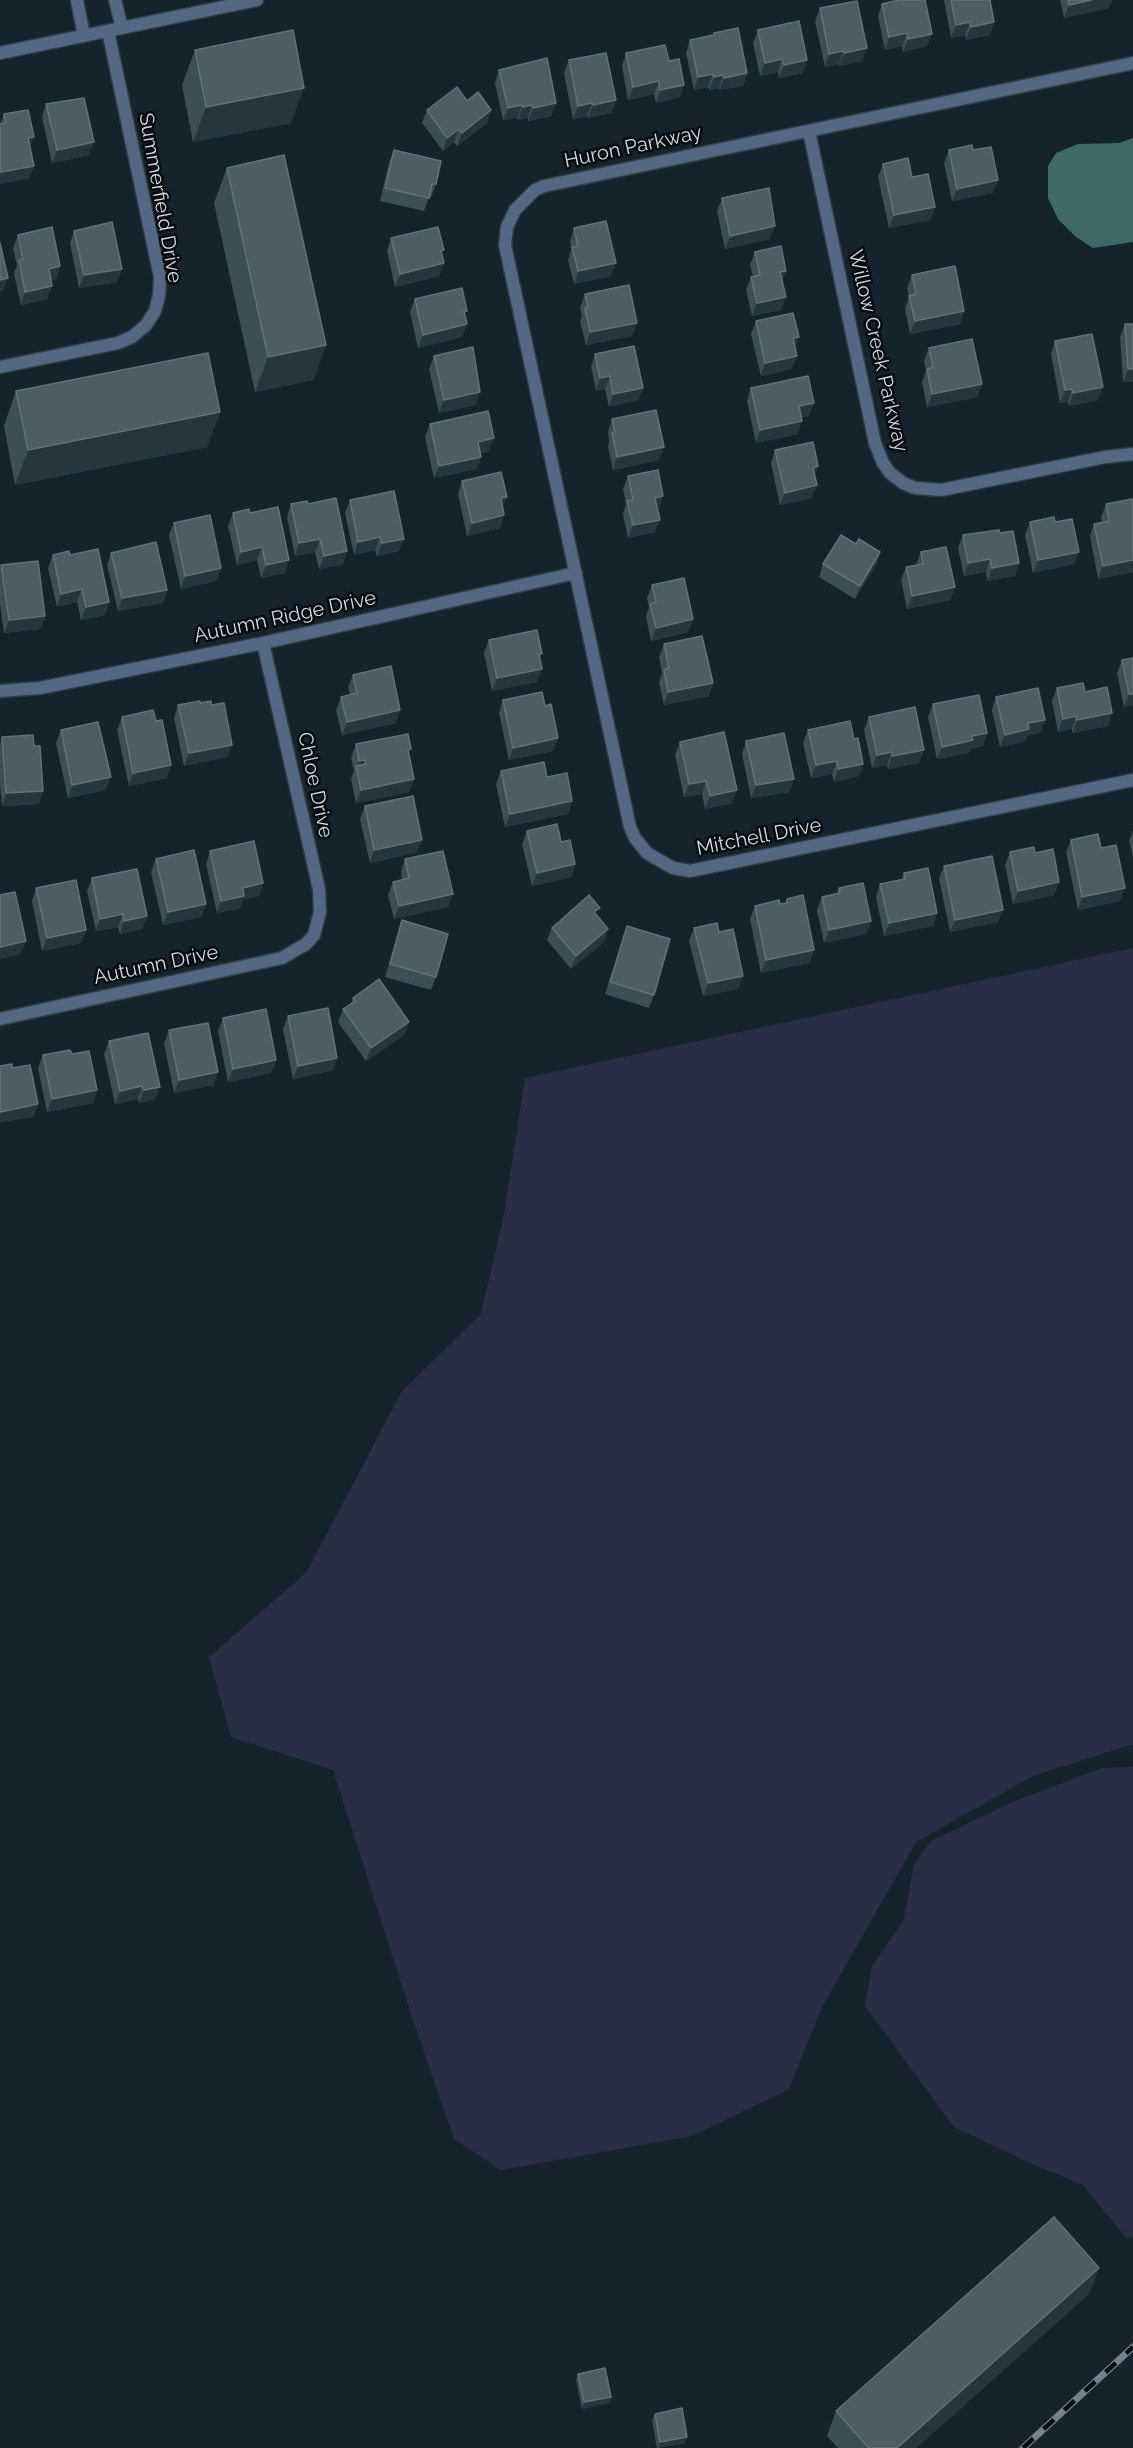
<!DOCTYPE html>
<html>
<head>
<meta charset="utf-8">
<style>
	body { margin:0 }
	canvas { display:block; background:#14232c }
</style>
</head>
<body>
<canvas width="1133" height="2448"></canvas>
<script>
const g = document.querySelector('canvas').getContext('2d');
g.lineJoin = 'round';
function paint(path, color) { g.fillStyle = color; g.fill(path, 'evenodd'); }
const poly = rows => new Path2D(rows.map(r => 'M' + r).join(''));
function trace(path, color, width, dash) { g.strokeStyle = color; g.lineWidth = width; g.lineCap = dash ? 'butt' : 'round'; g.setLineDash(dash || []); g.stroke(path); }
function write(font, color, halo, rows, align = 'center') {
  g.font = font + ' Raleway,sans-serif'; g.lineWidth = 5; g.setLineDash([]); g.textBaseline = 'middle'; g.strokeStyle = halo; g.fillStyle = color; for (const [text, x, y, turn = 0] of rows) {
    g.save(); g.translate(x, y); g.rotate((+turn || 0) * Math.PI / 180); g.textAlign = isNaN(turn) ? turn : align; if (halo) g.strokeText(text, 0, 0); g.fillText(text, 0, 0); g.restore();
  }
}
paint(poly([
	[1133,948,1133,1744,1033,1776,916,1842,822,2007,789,2089,692,2136,501,2170,454,2139,412,2017,333,1770,231,1737,209,1657,306,1573,402,1391,481,1314,504,1214,525,1078],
	[1133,1767,1133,2237,1126,2238,1083,2185,1023,2160,954,2127,865,2006,872,1966,904,1920,914,1864,931,1841,1015,1801,1102,1768]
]), '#2a2d46');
paint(poly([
	[1133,138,1133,242,1093,248,1076,237,1058,219,1048,198,1048,166,1056,153,1078,144,1119,143]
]), '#3e6967');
const minor = poly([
	[77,0,84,36],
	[115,0,122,28],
	[0,53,257,0],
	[1133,63,544,186,535,190,515,210,507,227,505,245,630,827,635,838,647,853,673,868,690,871,1133,780],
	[809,131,875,443,883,463,890,473,903,483,915,488,941,490,1105,457,1133,454],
	[0,367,118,343,132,337,146,325,155,311,159,296,160,277,108,31],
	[0,691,40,688,263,643,576,573],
	[0,1019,282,958,306,944,314,935,320,912,319,889,263,643]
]);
trace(minor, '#2f3d45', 15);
trace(minor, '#556883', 12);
const rail = poly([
	[1023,2448,1133,2347]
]);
trace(rail, '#77838a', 7);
trace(rail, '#060b0f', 4.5, [14]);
paint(poly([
	[944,0,990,0,994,22,990,35,966,40,965,35,951,38],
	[1060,0,1112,0,1109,8,1064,18],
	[882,4,927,46,903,52,902,46,885,50,878,16],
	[820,8,862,61,839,66,839,64,825,67,815,21],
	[758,30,803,73,779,78,778,72,760,76,753,43],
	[714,33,747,73,743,86,719,90,719,88,709,90,708,87,694,90,686,53,690,40,713,35],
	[195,50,291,123,193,142,182,85],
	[626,53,669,61,680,97,656,103,654,94,628,100,622,66],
	[569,60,616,100,611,113,588,118,587,116,573,119,564,73],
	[499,70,556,103,551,116,528,121,528,118,518,120,517,118,503,120,495,83],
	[467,101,491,110,487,123,457,146,454,142,443,151,422,123,427,110],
	[46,104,89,155,52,163,42,117],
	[4,114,30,147,34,166,29,178,0,184,0,124],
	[394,150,436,184,431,197,429,197,424,211,380,201,389,163],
	[949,150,993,193,952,201,944,163],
	[883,164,912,177,935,207,930,220,889,228,878,177],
	[227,168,326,345,313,380,255,392,214,203],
	[722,198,770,239,725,249,717,211],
	[574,228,611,276,574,284,568,260,571,250,570,241],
	[74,231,122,269,117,282,79,288,70,243],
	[18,235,60,266,56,279,51,280,52,286,47,299,21,305,14,273,17,265,13,248],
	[391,238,442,255,444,263,439,276,395,287,387,251],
	[755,252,786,271,782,281,781,310,752,316,746,290,751,277,753,276,750,265],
	[912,275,964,311,960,324,910,334,905,309,909,297,907,288],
	[585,294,637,323,632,336,586,345,580,321,582,316,580,307],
	[415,299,465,316,462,337,418,348,410,312],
	[756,321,795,347,792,369,761,376,751,334],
	[1125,324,1133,382,1123,382,1120,337],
	[1055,341,1098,400,1069,406,1068,402,1060,403,1051,354],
	[929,348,982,384,977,397,927,407,922,382,926,370,924,361],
	[595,354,643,388,638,400,609,407,605,389,596,391,591,367],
	[434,356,476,405,439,413,429,369],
	[751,388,809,416,801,417,798,434,756,443,747,401],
	[16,391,220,412,207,447,15,485,4,426],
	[612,419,664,447,659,460,613,470,608,446,609,441,608,432],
	[430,424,489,451,481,453,481,457,477,469,434,478,425,437],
	[775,450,812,498,780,505,771,463],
	[628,476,659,509,657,509,655,532,628,538,623,514,626,504,623,489],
	[462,481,503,508,500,528,467,536,458,494],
	[350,500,399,551,377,556,375,550,354,555,345,513],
	[291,504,308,504,347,551,343,564,319,569,315,552,295,556,287,517],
	[1106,504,1133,505,1133,572,1098,579,1090,536,1094,524,1102,522,1101,517],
	[233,513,250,513,285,573,261,578,257,560,237,565,228,526],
	[1030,522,1055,522,1079,552,1074,564,1033,573,1025,535],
	[174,523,221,568,216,581,181,589,169,535],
	[1000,533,1019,563,1015,576,987,581,986,572,964,576,958,548,963,535],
	[856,544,880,552,876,565,855,599,819,577,823,564],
	[921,552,955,587,950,600,907,609,901,580,906,567,916,565],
	[111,553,167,590,163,603,118,611,107,565],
	[53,555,70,555,109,602,105,615,81,620,77,602,57,607,48,568],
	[1,565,45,616,40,629,4,633,0,604,0,569],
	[652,585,693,619,688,632,651,641,646,617,649,607,647,598],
	[489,640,540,659,537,682,492,691,484,653],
	[664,644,713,683,709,696,664,705,659,683,662,673,659,657],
	[1133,658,1133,705,1124,707,1117,673,1122,660],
	[353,675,396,723,342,735,336,710,341,697,350,695,348,687],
	[1057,688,1085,692,1108,726,1072,733,1072,729,1058,732,1052,701],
	[996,697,1045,720,1040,733,1027,736,1024,742,1000,747,992,710],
	[503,700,545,706,558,738,553,751,509,760,499,713],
	[200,703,211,705,227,757,184,766,174,718,178,705],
	[933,704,987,733,983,746,970,749,968,753,937,759,928,717],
	[122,717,156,721,167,778,129,786,117,730],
	[869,717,919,763,888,769,887,765,872,768,864,730],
	[61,730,106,790,68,798,56,743],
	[808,730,854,739,863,764,859,776,834,782,832,774,811,778,803,743],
	[2,737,39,804,2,806,0,784,0,744],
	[746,741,790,792,751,798,742,754],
	[680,742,732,803,705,809,702,794,684,797,675,755],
	[356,744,409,755,414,779,409,792,356,803,351,779,354,771,351,757],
	[501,771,547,777,572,801,568,814,505,827,496,784],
	[365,806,417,852,370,863,360,819],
	[527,831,561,842,575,864,571,877,532,886,522,844],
	[1133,831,1133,858,1129,841],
	[1071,840,1101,848,1120,901,1078,910,1066,852],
	[210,851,263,883,259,896,243,899,240,908,217,913,206,864],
	[1010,852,1035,853,1059,882,1054,895,1013,904,1005,865],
	[156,859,201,917,163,925,151,872],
	[405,859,453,894,448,907,394,919,388,895,393,882,402,880,401,872],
	[944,866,998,922,950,932,939,878],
	[904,873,937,913,933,926,884,936,876,897,880,884,901,880],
	[92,878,147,916,142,929,120,934,118,927,96,931,87,891],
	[36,888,86,930,81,943,42,951,32,901],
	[839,888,871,921,866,934,824,943,817,910,822,897,836,894],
	[787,899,814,950,809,963,761,973,750,919,755,906,780,904,785,903],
	[597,916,604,942,571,969,547,940,552,928],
	[402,920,436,977,431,990,385,977],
	[627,926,654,995,649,1008,605,994],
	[694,928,719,932,743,976,738,989,703,996,689,941],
	[353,998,409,1022,404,1035,366,1061,338,1022,343,1009,351,1004],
	[288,1016,337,1058,333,1070,293,1079,283,1029],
	[223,1018,276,1060,271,1073,228,1082,218,1031],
	[169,1030,214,1085,174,1093,164,1043],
	[109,1041,160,1087,155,1099,139,1103,138,1099,115,1104,104,1054],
	[72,1054,97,1090,93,1103,47,1112,38,1068,43,1055],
	[1090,2293,916,2448,838,2448,827,2436,836,2411],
	[578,2374,611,2397,609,2403,582,2409,576,2380],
	[655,2414,685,2443,657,2448,652,2420]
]), '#3b4f54');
paint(poly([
	[1092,0,1112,0,1109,8,1064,18,1069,5],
	[970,22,965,35,951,38,956,25],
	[994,22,990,35,966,40,971,27],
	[907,33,902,46,885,50,889,37],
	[932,34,927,46,903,52,908,39],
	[867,48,862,61,839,66,844,53],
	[843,51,839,64,825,67,829,54],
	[782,59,778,72,760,76,765,63],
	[807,60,803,73,779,78,784,65],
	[747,73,743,86,719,90,724,78],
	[713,74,708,87,694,90,698,77],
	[723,75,719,88,709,90,714,77],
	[659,81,654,94,628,100,633,87],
	[684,85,680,97,656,103,660,90],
	[304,88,291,123,193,142,206,107],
	[616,100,611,113,588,118,593,105],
	[556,103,551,116,528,121,533,108],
	[592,103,587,116,573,119,578,106],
	[522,105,517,118,503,120,508,108],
	[532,105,528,118,518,120,522,107],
	[491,110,487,123,457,146,462,133],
	[459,129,454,142,443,151,447,138],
	[34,137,29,150,28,138],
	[94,142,89,155,52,163,57,150],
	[34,166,29,178,0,184,0,175,1,172],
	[998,180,993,193,952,201,957,189],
	[935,207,930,220,889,228,894,215],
	[775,226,770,239,725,249,730,236],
	[444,263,439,276,395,287,400,274],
	[616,263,611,276,574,284,578,271],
	[60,266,56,279,44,281,49,269],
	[122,269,117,282,79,288,84,275],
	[786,271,781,283,780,272],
	[8,278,3,291,0,292,0,280],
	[52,286,47,299,21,305,25,292],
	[786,297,781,310,752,316,757,303],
	[964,311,960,324,910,334,915,321],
	[637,323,632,336,586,345,590,332],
	[467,324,462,337,418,348,423,335],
	[799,337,794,350,793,338],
	[326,345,313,380,255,392,268,357],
	[797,356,792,369,761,376,765,363],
	[1128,369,1133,369,1133,382,1123,382],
	[610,376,605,389,596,391,600,378],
	[982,384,977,397,927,407,932,394],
	[1103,387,1098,400,1069,406,1073,393],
	[643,388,638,400,609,407,613,394],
	[1072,389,1068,402,1060,403,1065,390],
	[480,392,476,405,439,413,444,400],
	[814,403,809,416,794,419,799,406],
	[220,412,207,447,15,485,28,450],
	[802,421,798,434,756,443,760,430],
	[494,438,489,451,474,454,478,442],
	[664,447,659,460,613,470,617,457],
	[481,457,477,469,434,478,439,466],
	[818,466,814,479,813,468],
	[817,485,812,498,780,505,785,493],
	[663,496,659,509,650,511,655,498],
	[507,497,502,510,501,498],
	[504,515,500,528,467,536,472,523],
	[660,520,655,532,628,538,633,525],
	[380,537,375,550,354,555,358,542],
	[320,539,315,552,295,556,299,543],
	[404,539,399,551,377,556,382,543],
	[262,547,257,560,237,565,241,552],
	[347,551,343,564,319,569,324,556],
	[880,552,876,565,855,599,860,586],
	[1079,552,1074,564,1033,573,1038,560],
	[990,559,986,572,964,576,968,563],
	[289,560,285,573,261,578,266,565],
	[1133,560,1133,572,1098,579,1103,566],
	[1019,563,1015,576,987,581,992,568],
	[221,568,216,581,181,589,185,576],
	[955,587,950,600,907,609,912,596],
	[82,589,77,602,57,607,61,594],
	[167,590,163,603,118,611,122,598],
	[109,602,105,615,81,620,86,607],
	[45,616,40,629,4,633,9,620],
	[693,619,688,632,651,641,656,628],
	[542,669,537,682,492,691,497,678],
	[713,683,709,696,664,705,668,692],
	[1129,694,1133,694,1133,705,1124,707],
	[400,710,396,723,342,735,347,722],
	[1112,713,1108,726,1072,733,1077,720],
	[1076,716,1072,729,1058,732,1063,719],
	[1045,720,1040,733,1027,736,1024,742,1000,747,1005,735,1028,723],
	[987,733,983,746,970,749,968,753,937,759,942,747,972,736],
	[558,738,553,751,509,760,513,748],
	[232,745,227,757,184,766,189,753],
	[924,750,919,763,888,769,892,756],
	[892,752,887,765,872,768,877,755],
	[365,760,361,773,357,769,359,761],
	[837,761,832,774,811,778,816,765],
	[863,764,859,776,834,782,838,769],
	[171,765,167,778,129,786,133,773],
	[111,777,106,790,68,798,72,785],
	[414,779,409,792,356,803,361,790],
	[794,779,790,792,751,798,756,785],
	[706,781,702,794,684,797,689,784],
	[737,790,732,803,705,809,710,796],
	[43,791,39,804,2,806,6,793],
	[572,801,568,814,505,827,510,814],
	[422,840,417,852,370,863,374,850],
	[575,864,571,877,532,886,537,873],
	[1059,882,1054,895,1013,904,1018,891],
	[263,883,259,896,243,899,240,908,217,913,221,901,243,888],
	[1125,888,1120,901,1078,910,1082,897],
	[453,894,448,907,394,919,399,906],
	[206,904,201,917,163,925,168,912],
	[1003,910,998,922,950,932,955,920],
	[937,913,933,926,884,936,889,923],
	[123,914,118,927,96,931,100,919],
	[147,916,142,929,120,934,124,921],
	[871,921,866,934,824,943,829,930],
	[608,929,604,942,571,969,576,956],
	[86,930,81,943,42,951,47,938],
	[26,941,21,954,0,959,0,947],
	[814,950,809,963,761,973,766,960],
	[743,976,738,989,703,996,708,983],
	[409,1022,404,1035,366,1061,371,1048],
	[337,1058,333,1070,293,1079,298,1066],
	[276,1060,271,1073,228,1082,233,1069],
	[218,1072,214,1085,174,1093,179,1080],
	[142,1086,138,1099,115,1104,120,1091],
	[160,1087,155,1099,139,1103,144,1090],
	[97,1090,93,1103,47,1112,52,1099],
	[38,1104,33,1117,0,1123,0,1112],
	[1099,2268,1090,2293,916,2448,897,2448],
	[611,2397,609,2403,582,2409,584,2402],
	[687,2437,685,2443,658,2448,660,2442]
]), '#25373d');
const building = poly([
	[899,0,925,0,932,34,908,39,907,33,889,37,882,4,899,0],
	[951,0,990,0,994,22,971,27,970,22,956,25,951,0],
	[1068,0,1092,0,1069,5,1068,0],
	[857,1,867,48,844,53,843,51,829,54,820,8,857,1],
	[799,21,807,60,784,65,782,59,765,63,758,30,799,21],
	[738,28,747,73,724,78,723,75,714,77,713,74,698,77,690,40,714,35,714,33,738,28],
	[293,30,304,88,206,107,195,50,293,30],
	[665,45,669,61,679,59,684,85,660,90,659,81,633,87,626,53,665,45],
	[606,53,616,100,593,105,592,103,578,106,569,60,606,53],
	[547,58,556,103,533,108,532,105,522,107,522,105,508,108,499,70,547,58],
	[457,87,467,101,478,92,491,110,462,133,459,129,447,138,427,110,457,87],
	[84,98,94,142,57,150,46,104,84,98],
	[28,110,34,137,28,138,34,166,1,172,0,167,0,124,5,123,4,114,28,110],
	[972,145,973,150,991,147,998,180,957,189,949,150,972,145],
	[394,150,441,161,436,184,432,184,429,198,385,188,394,150],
	[284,155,326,345,268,357,227,168,284,155],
	[908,158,912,177,928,174,935,207,894,215,883,164,908,158],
	[769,188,775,226,730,236,722,198,769,188],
	[606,221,616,263,578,271,572,247,578,246,574,228,606,221],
	[112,222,122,269,84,275,74,231,112,222],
	[52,227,60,266,49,269,52,286,25,292,19,260,23,259,18,235,52,227],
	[438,227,444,250,441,251,444,263,400,274,391,238,438,227],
	[0,243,8,278,0,280,0,243],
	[781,246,786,271,780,272,786,297,757,303,751,277,760,275,755,252,781,246],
	[955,266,964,311,915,321,909,296,916,294,912,275,955,266],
	[629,285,637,323,590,332,585,308,588,308,585,294,629,285],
	[462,288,467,311,464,311,467,324,423,335,415,299,462,288],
	[793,313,799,337,793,338,797,356,765,363,756,321,793,313],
	[1125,324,1133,324,1133,369,1128,369,1125,324],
	[1092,334,1103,387,1073,393,1072,389,1065,390,1055,341,1092,334],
	[972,339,982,384,932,394,927,369,933,367,929,348,972,339],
	[634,346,643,388,613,394,610,376,600,378,595,354,634,346],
	[473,347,480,392,444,400,434,356,473,347],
	[208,353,220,412,28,450,16,391,208,353],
	[808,376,814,403,799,406,802,421,760,430,751,388,808,376],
	[656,410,664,447,617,457,612,433,615,432,612,419,656,410],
	[488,411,494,438,478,442,481,457,439,466,430,424,488,411],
	[813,442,818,466,813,468,817,485,785,493,775,450,813,442],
	[658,470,663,496,655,498,660,520,633,525,627,501,633,500,628,476,658,470],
	[501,472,507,497,501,498,504,515,472,523,462,481,501,472],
	[394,491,404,539,382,543,380,537,358,542,350,500,394,491],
	[336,498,347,551,324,556,320,539,299,543,291,504,307,501,308,504,336,498],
	[1132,499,1133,505,1133,560,1103,566,1094,524,1109,521,1106,504,1132,499],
	[278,507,289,560,266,565,262,547,241,552,233,513,249,509,250,513,278,507],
	[210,515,221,568,185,576,174,523,210,515],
	[1054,517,1055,522,1072,519,1079,552,1038,560,1030,522,1054,517],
	[999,530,1000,533,1013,531,1019,563,992,568,990,559,968,563,963,535,999,530],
	[841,535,856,544,859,539,880,552,860,586,823,564,841,535],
	[156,542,167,590,122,598,111,553,156,542],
	[946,547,955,587,912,596,906,567,923,564,921,552,946,547],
	[98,549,109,602,86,607,82,589,61,594,53,555,69,551,70,555,98,549],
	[38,561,45,616,9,620,1,565,38,561],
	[684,578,693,619,656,628,650,604,656,602,652,585,684,578],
	[537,630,542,654,539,654,542,669,497,678,489,640,537,630],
	[702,636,713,683,668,692,664,670,669,668,664,644,702,636],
	[1133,658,1133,694,1129,694,1122,660,1133,658],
	[391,666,400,710,347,722,341,697,357,693,353,675,391,666],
	[1083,683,1085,692,1107,687,1112,713,1077,720,1076,716,1063,719,1057,688,1083,683],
	[1038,688,1045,720,1028,723,1029,729,1005,735,996,697,1038,688],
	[542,692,545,706,551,704,558,738,513,748,503,700,542,692],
	[979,695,987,733,972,736,973,740,942,747,933,704,979,695],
	[200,701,200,703,211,701,211,705,224,703,232,745,189,753,178,705,200,701],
	[915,707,924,750,892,756,892,752,877,755,869,717,915,707],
	[153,710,156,721,162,720,171,765,133,773,122,717,153,710],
	[850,721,854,739,858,738,863,764,838,769,837,761,816,765,808,730,850,721],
	[98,722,111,777,72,785,61,730,98,722],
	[724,732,737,790,710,796,706,781,689,784,680,742,724,732],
	[784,733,794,779,756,785,746,741,784,733],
	[408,734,411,749,408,750,414,779,361,790,356,766,366,764,365,760,359,761,356,744,408,734],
	[33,735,34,746,40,746,43,791,6,793,2,737,33,735],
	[544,762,547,777,567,773,572,801,510,814,501,771,544,762],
	[413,796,422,840,374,850,365,806,413,796],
	[557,824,561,842,570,840,575,864,537,873,527,831,557,824],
	[1098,834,1101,848,1116,845,1125,888,1082,897,1071,840,1098,834],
	[254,841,263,883,243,888,244,896,221,901,210,851,254,841],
	[1034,847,1035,853,1053,849,1059,882,1018,891,1010,852,1034,847],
	[194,850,206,904,168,912,156,859,194,850],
	[443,851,453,894,399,906,393,882,409,878,405,859,443,851],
	[992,856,1003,910,955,920,944,866,992,856],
	[928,868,937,913,889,923,880,884,905,879,904,873,928,868],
	[137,869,147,916,124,921,123,914,100,919,92,878,137,869],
	[76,880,86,930,47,938,36,888,76,880],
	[863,883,871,921,829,930,822,897,840,893,839,888,863,883],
	[15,892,26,941,0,947,0,895,15,892],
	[589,895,600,908,594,912,608,929,576,956,552,928,589,895],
	[803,895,814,950,766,960,755,906,779,900,780,904,787,903,787,899,803,895],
	[402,920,448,934,436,977,390,964,402,920],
	[717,923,719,932,733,929,743,976,708,983,694,928,717,923],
	[627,926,670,939,654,995,610,982,627,926],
	[379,979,409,1022,371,1048,343,1009,355,1001,353,998,379,979],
	[328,1008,337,1058,298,1066,288,1016,328,1008],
	[266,1009,276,1060,233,1069,223,1018,266,1009],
	[208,1023,218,1072,179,1080,169,1030,208,1023],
	[148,1033,160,1087,144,1090,142,1086,120,1091,109,1041,148,1033],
	[70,1050,72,1054,89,1051,97,1090,52,1099,43,1055,70,1050],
	[12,1064,12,1068,30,1065,38,1104,0,1112,0,1066,12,1064],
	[1054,2217,1099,2268,897,2448,869,2448,836,2411,1054,2217],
	[605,2368,611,2397,584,2402,578,2374,605,2368],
	[682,2408,687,2437,660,2442,655,2414,682,2408]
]);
paint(building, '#4c5e63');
trace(building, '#617277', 1.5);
write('20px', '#d2dce2', '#060b0f', [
	["Huron Parkway",633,147,-12],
	["Summerfield Drive",160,198,80],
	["Willow Creek Parkway",878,351,77],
	["Autumn Ridge Drive",285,617,-12],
	["Chloe Drive",315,785,78],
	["Mitchell Drive",759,837,-11],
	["Autumn Drive",156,965,-12]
]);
</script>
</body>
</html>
